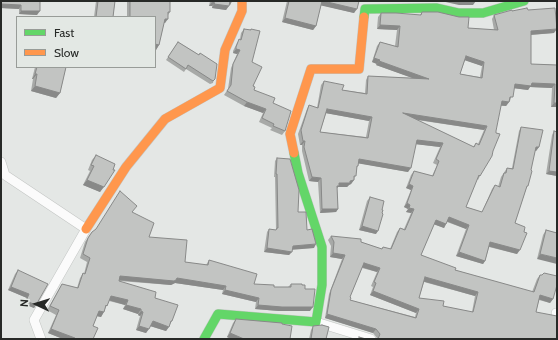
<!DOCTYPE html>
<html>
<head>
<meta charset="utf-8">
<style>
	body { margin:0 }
	#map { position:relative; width:558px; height:340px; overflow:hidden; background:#e4e7e5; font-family:Cabin,sans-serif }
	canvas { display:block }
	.frame { position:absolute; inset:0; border:2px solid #272927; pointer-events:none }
	.legend { position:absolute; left:16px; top:16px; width:140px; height:52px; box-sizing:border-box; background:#e3e8e4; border:1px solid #989c98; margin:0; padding:5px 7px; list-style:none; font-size:12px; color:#272927 }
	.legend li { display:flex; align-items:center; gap:8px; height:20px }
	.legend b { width:20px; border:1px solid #989c98 }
	.north { position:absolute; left:16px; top:284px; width:40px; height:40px; -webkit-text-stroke:3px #e3e8e4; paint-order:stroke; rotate:274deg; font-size:11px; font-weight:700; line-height:16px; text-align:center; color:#272927 }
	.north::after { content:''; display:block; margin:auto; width:14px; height:18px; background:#272927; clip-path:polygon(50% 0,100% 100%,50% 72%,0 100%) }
</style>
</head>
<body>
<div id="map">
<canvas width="558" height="340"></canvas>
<div class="frame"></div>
<ul class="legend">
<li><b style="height:5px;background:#63d668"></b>Fast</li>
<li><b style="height:5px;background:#ff974d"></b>Slow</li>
</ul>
<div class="north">N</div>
</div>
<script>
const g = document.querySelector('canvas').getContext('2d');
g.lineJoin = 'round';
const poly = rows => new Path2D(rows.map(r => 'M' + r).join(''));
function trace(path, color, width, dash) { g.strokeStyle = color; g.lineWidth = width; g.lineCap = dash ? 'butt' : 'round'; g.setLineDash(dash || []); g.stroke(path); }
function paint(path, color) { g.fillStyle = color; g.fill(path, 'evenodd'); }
const street = poly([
	[1,162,5,175,86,229,34,320,41,339],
	[556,313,557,313],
	[316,322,371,339]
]);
const fast = poly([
	[364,17,365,9,436,8,458,13,483,13,524,1],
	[204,339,218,314,316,322,322,285,322,247,298,173,294,153]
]);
const slow = poly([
	[294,153,290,134,311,69,359,69,364,17],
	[86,229,126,167,165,119,220,88,225,50,242,11,242,1]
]);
trace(street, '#c2c5c3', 10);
trace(fast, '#c2c5c3', 10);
trace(slow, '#c2c5c3', 10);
trace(street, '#fbfbfb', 9);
trace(fast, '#63d668', 9);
trace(slow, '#ff974d', 9);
paint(poly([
	[1,1,40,1,37,15,19,14,19,9,1,8],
	[96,1,115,1,113,17,94,17],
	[127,1,170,1,170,12,168,15,165,23,164,23,159,45,156,50,155,50,155,17,127,17],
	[210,1,232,1,230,5,229,5,226,10,212,8,212,6,209,6],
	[287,1,359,1,354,13,321,5,316,26,313,30,282,22],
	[528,10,554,33,531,35,531,64,557,65,557,107,551,107,552,88,530,87,528,90,514,88,510,101,506,106,501,106,480,176,478,180,477,179,466,207,482,212,492,189,495,185,498,187,501,177,507,168,512,168,519,131,521,127,539,147,536,151,535,151,526,189,515,223,524,232,517,254,489,247,485,261,483,264,456,256,466,229,447,222,444,228,434,224,421,255,455,270,532,292,537,279,540,275,553,299,550,303,539,300,536,312,557,339,377,339,377,338,373,333,325,318,329,294,342,259,330,257,331,246,328,240,331,236,361,242,382,249,383,247,390,249,397,232,400,228,404,229,411,213,406,212,408,209,404,207,411,190,406,188,411,175,414,171,432,176,437,165,433,163,440,147,416,144,408,172,358,163,354,180,351,184,349,185,347,187,338,187,337,188,338,209,336,212,320,213,318,182,309,181,302,151,302,145,300,145,298,134,307,109,309,105,317,108,321,85,324,81,342,90,365,93,366,80,368,76,413,78,376,65,377,64,372,62,377,46,380,42,395,46,397,30,377,29,378,17,381,13,420,15,422,12,468,28,494,30,492,19,494,15,512,11],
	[465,60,482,66,480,77,460,74],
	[326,113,369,121,366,137,320,132],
	[417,120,484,130,478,144,476,143,473,147],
	[362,268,377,272,371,286,373,287,370,295,416,313,415,317,350,300,350,297],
	[424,282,475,296,472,312,443,306,419,298],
	[244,29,250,30,251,29,252,62,254,90,273,103,285,131,282,135,270,130,272,128,259,122,263,113,244,106,224,95,228,89,231,68,237,54,233,53,233,51,237,43,240,39,241,33],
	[178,42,199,55,217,64,213,83,210,84,186,69,184,72,166,60],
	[35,67,66,67,60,93,56,98,31,91,33,79,32,79],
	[554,131,557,176,546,174,552,135],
	[96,155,113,170,100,192,83,185,90,171,88,170,92,160],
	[277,158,298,212,307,230,314,248,292,249,289,255,264,252,267,232,269,229,276,230,275,177,274,177,275,161],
	[370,197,376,234,359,230,367,201],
	[132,213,149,237,185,262,206,265,209,260,254,284,274,287,288,287,291,284,302,285,305,289,310,311,279,311,255,309,256,302,222,294,223,290,175,283,171,285,119,281,155,298,172,321,166,331,150,326,146,333,136,330,140,316,138,315,138,314,123,309,125,305,109,301,101,317,97,316,93,326,93,339,63,339,48,333,56,315,47,310,62,284,77,288,80,278,83,273,84,274,87,262,80,258,85,242,89,236,92,232],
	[546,230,557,233,537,259,543,235],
	[18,270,36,305,34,308,24,304,27,298,8,290,15,274],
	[236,319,282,324,290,339,231,339,227,337,233,323],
	[313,326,326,339,309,339,311,330]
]), '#a7a9a7');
paint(poly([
	[230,1,232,1,230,5,227,5],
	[322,1,323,1,357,9,354,13,319,5],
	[441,1,476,1,473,5,459,5],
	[212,2,215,3,212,6,209,6],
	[1,4,21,5,19,9,1,8],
	[214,4,229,6,226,10,212,8],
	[21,11,40,11,37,15,19,14],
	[285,18,316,26,313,30,282,22],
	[165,19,168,19,165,23,162,23],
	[380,25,400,26,397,30,377,29],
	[557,29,554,33,528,35,531,31],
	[155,44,159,45,156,50,155,50],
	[236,49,240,50,237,54,233,53],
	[466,56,484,62,482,66,464,60],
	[374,58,380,60,377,64,372,62],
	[379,61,429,79,426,83,376,65],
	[35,74,37,74,33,79,32,79],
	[532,83,555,84,552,88,530,87,528,90,512,88,515,84],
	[35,86,60,93,56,98,31,91],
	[502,101,509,102,506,106,499,105],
	[247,102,266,109,263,113,244,106],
	[554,103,557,103,557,107,551,107],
	[327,109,372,117,369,121,325,113],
	[403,113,487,126,484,130,400,117],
	[417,140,443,143,440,147,414,144],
	[303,141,305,141,302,145,300,145],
	[536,147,539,147,536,151,533,151],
	[359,159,411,168,408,172,356,163],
	[549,171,557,172,557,176,546,174],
	[312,177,321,178,318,182,309,181],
	[87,180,104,187,100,192,83,185],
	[354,180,351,184,349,185,347,187,338,187,336,190,334,190,339,183,350,181],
	[409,184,413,186,411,190,406,188],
	[407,203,410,205,408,209,404,207],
	[409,208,414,209,411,213,406,212],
	[322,209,338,209,336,212,320,213],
	[449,217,469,225,466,229,446,221],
	[436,220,446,224,444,228,433,224],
	[362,226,378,231,376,234,359,230],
	[490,242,520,250,517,254,487,246],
	[316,244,314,248,290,250,293,246],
	[267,248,292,252,289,255,264,252],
	[459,252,485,261,483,264,456,256],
	[333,253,345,255,342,259,330,257],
	[540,254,557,258,557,264,537,259],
	[364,263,380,268,377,272,361,267],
	[120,276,177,278,226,286,223,290,175,283,171,285,117,280],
	[425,277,478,292,475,296,422,281],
	[11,287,29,294,27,298,8,290],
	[225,290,259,298,256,302,222,294],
	[373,291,419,309,416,313,370,295],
	[540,295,553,299,550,303,538,299],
	[111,296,128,300,125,305,108,300],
	[26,301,36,305,34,308,24,304],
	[126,305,141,309,138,314,123,309],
	[258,305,313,307,310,311,279,311,255,309],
	[99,311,104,312,101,317,96,316],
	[141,311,143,312,140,316,138,315],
	[327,314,376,329,373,333,325,318],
	[153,321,169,327,166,331,150,326],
	[139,326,149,329,146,333,136,330],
	[51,329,75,338,74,339,63,339,48,333],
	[230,333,244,339,231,339,227,337]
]), '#888988');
const building = poly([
	[1,1,40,1,40,11,21,11,21,5,1,4,1,1],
	[98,1,115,1,113,17,96,17,98,1],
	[130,1,170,1,170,12,168,12,168,19,165,19,159,45,155,44,155,17,130,17,130,1],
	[212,1,232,1,230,1,229,6,214,4,215,3,212,2,212,1],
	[289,1,322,1,316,26,285,18,289,1],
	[323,1,359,1,357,9,323,1],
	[527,8,528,10,555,8,557,29,531,31,531,64,557,65,557,103,554,103,555,84,532,83,531,86,515,84,513,97,510,97,509,102,502,101,496,131,496,133,500,134,493,151,492,156,480,176,479,175,466,207,482,212,495,185,500,187,504,173,506,173,507,168,513,169,521,127,543,130,539,147,536,147,531,170,532,171,528,186,527,186,515,223,525,227,524,232,527,233,520,250,490,242,485,261,459,252,469,225,449,217,446,224,436,220,421,255,456,268,455,270,534,292,540,275,542,275,544,273,557,276,557,285,553,299,540,295,536,312,557,316,557,339,378,339,380,334,376,329,327,314,331,290,345,255,333,253,334,242,331,236,361,239,361,242,382,249,383,247,391,249,400,228,405,230,414,209,409,208,410,205,407,203,413,186,409,184,414,171,433,176,439,161,436,159,443,143,417,140,411,168,359,159,358,166,357,166,356,176,354,176,354,180,350,181,350,183,339,183,339,186,337,186,338,209,322,209,321,178,312,177,304,147,305,141,303,141,301,130,309,105,318,108,324,81,344,85,342,90,367,94,368,76,429,79,379,61,380,60,374,58,380,42,398,47,400,26,380,25,381,13,396,13,421,15,422,12,438,12,459,17,469,17,468,28,498,30,494,15,512,10,512,11,527,8],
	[466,56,484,62,482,78,460,74,466,56],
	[327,109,372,117,368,138,320,132,327,109],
	[403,113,487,126,479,145,476,143,474,147,403,113],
	[364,263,380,268,374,282,376,283,373,291,419,309,416,318,350,300,351,298,350,297,364,263],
	[425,277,478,292,473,312,443,306,444,301,419,298,425,277],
	[244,29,251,30,251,29,260,31,252,62,262,67,253,86,255,87,254,90,275,98,273,103,291,111,285,131,273,126,274,124,262,118,266,109,247,102,227,91,231,85,233,64,240,50,236,49,236,47,239,39,241,40,244,29],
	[178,42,199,55,200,53,217,64,215,79,213,81,188,65,186,69,168,57,178,42],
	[37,67,66,67,60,93,35,86,37,74,35,74,37,67],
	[554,131,557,132,557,172,549,171,554,131],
	[96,155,115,164,113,170,115,170,104,187,87,180,94,166,91,165,96,155],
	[277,158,290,159,299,190,298,212,306,212,307,230,312,229,316,244,293,246,292,252,267,248,269,229,276,230,277,228,278,228,277,174,276,174,277,158],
	[120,191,137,206,132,212,154,223,149,237,187,240,185,262,208,265,209,260,257,274,254,284,274,285,274,287,291,287,291,284,302,284,302,285,305,285,305,289,315,289,313,307,282,307,258,305,259,298,225,290,226,286,177,278,176,280,174,281,120,276,119,281,156,292,155,298,178,305,172,321,171,321,169,327,153,321,149,329,139,326,143,312,141,311,141,309,126,305,128,300,111,296,107,306,106,305,104,312,99,311,93,326,98,328,93,339,74,339,75,338,51,329,59,310,50,306,62,284,78,288,83,273,85,274,90,258,83,254,88,238,92,232,96,229,120,191],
	[370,197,384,201,382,210,383,210,382,213,383,214,378,231,362,226,370,197],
	[546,230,557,233,557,258,540,254,546,230],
	[18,270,48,284,36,305,26,301,29,294,11,287,18,270],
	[236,319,282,323,282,324,292,326,290,339,244,339,230,333,236,319],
	[322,325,329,327,326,339,311,339,313,326,322,325],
	[359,337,366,339,359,339,359,337]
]);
paint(building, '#c2c4c2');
trace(building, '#888988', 1);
</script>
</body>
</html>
